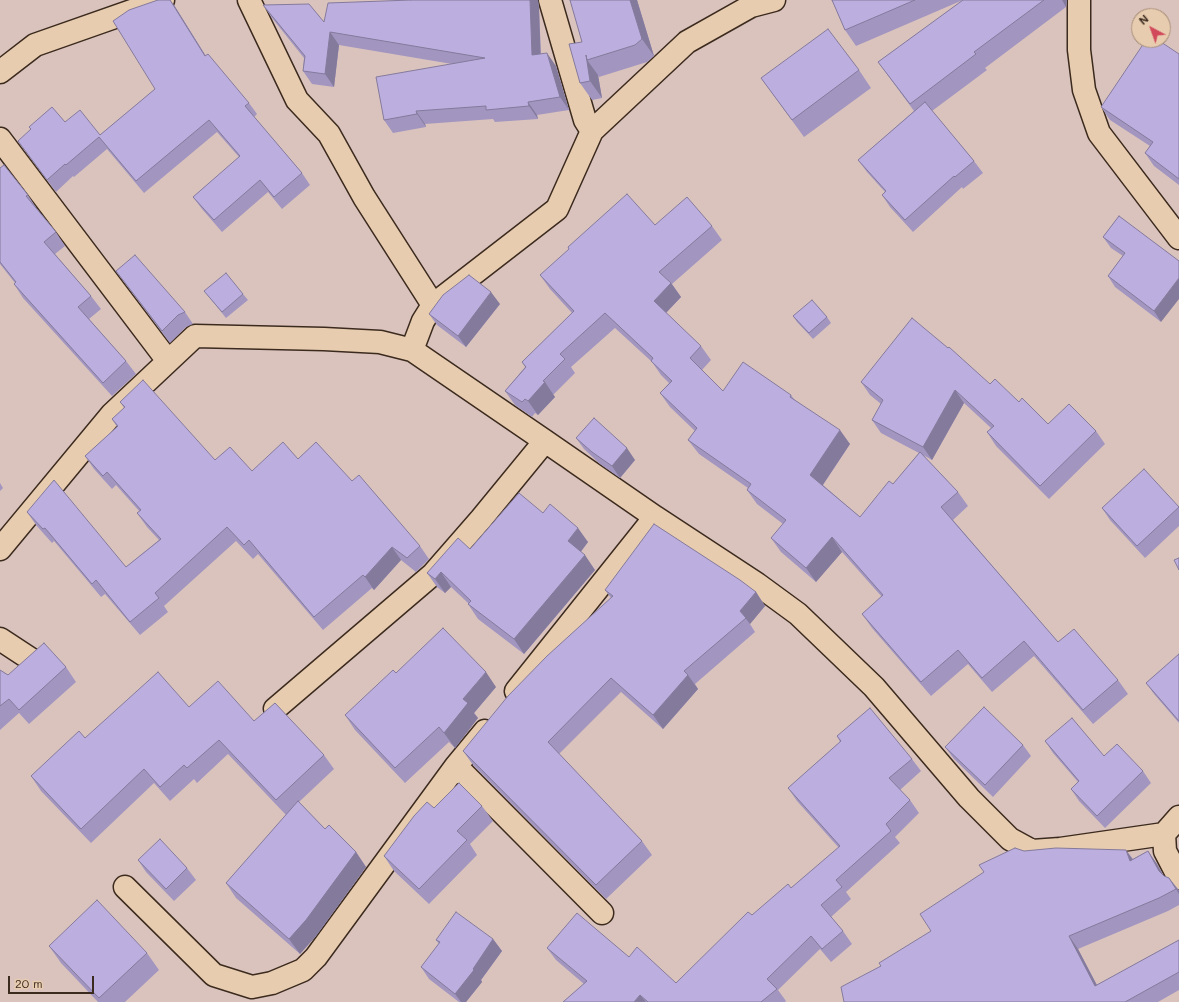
<!DOCTYPE html>
<html>
<head>
<meta charset="utf-8">
<style>
	body { margin:0 }
	#map { position:relative; width:1179px; height:1002px; overflow:hidden; background:#dbc3bd; font-family:Mali,sans-serif }
	canvas { display:block }
	.north { position:absolute; left:1131px; top:8px; width:40px; height:40px; box-sizing:border-box; background:#e8ccaf; border:1px solid #a38b75; border-radius:50%; rotate:319deg; font-size:11px; font-weight:700; line-height:16px; text-align:center; color:#3b2a1e }
	.north::after { content:''; display:block; margin:auto; width:14px; height:18px; background:#d1495b; clip-path:polygon(50% 0,100% 100%,50% 72%,0 100%) }
	.scale { position:absolute; left:8px; top:976px; width:86px; height:18px; box-sizing:border-box; border:2px solid #3b2a1e; border-top:0; padding-left:5px; font-size:12px; line-height:14px; white-space:nowrap; color:#3b2a1e; -webkit-text-stroke:3px #e8ccaf; paint-order:stroke }
</style>
</head>
<body>
<div id="map">
<canvas width="1179" height="1002"></canvas>
<div class="north">N</div>
<div class="scale">20 m</div>
</div>
<script>
const g = document.querySelector('canvas').getContext('2d');
g.lineJoin = 'round';
const poly = rows => new Path2D(rows.map(r => 'M' + r).join(''));
function trace(path, color, width, dash) { g.strokeStyle = color; g.lineWidth = width; g.lineCap = dash ? 'butt' : 'round'; g.setLineDash(dash || []); g.stroke(path); }
function paint(path, color) { g.fillStyle = color; g.fill(path, 'evenodd'); }
const minor = poly([
	[249,0,297,100,329,134,364,197,433,305],
	[1079,0,1079,50,1084,90,1099,133,1179,238],
	[0,72,35,45,163,0],
	[592,131,687,42,751,6,774,0],
	[0,139,168,361],
	[412,350,545,441,655,517,757,584,798,614,874,687,969,798,1010,839,1032,851,1060,849,1164,834],
	[0,549,112,414,195,336,324,339,380,342,412,350,423,321,433,305,557,209,592,131,585,120,550,0],
	[0,639,32,660],
	[516,691,655,517],
	[275,709,433,574,481,519,545,441],
	[456,766,602,913],
	[1179,817,1164,834,1165,851,1179,878],
	[125,887,214,975,252,987,272,983,303,970,316,957,456,766,485,731]
]);
trace(minor, '#3b2a1e', 25);
trace(minor, '#e8ccaf', 22);
paint(poly([
	[411,0,538,0,539,8,541,54,556,66,569,110,537,115,538,119,495,122,493,119,425,124,426,127,393,133,384,120,452,64,339,45,334,87,312,84,303,71,304,58,272,18,263,5,324,22],
	[570,0,637,0,654,56,647,62,599,77,598,75,602,98,592,100,580,83,582,42],
	[832,0,963,0,856,46,845,30],
	[963,0,1067,0,1066,7,985,68,987,70,932,111,974,161,983,173,963,189,962,187,913,232,890,207,882,195,885,192,867,172,858,160,914,111,878,62],
	[174,5,206,56,249,103,257,114,254,117,302,173,310,185,282,209,268,192,222,232,202,209,193,197,239,157,217,132,144,193,107,149,74,177,73,176,56,192,18,141,31,130,29,127,65,122,100,135,155,89],
	[1179,54,1179,185,1154,166,1145,153,1150,146,1110,120,1101,107],
	[859,70,871,88,804,137,761,78],
	[0,168,28,195,37,209,56,232,65,246,55,254,91,296,101,309,89,319,126,361,136,374,112,396,23,298,14,284,15,283,0,264],
	[1119,216,1161,322,1115,287,1108,276,1123,256,1111,248,1103,237],
	[655,225,712,226,722,240,672,284,681,297,666,313,701,346,711,360,702,370,723,391,791,395,794,399,850,444,823,485,860,517,893,484,919,453,881,433,872,420,881,404,870,395,861,382,990,384,1019,402,1048,424,1096,431,1105,444,1049,499,996,446,987,432,991,428,964,403,932,460,923,455,958,492,968,506,953,520,1058,642,1118,680,1128,694,1093,724,1034,656,992,692,968,664,931,696,872,628,862,614,882,597,842,552,816,582,781,552,771,538,783,524,757,504,747,490,748,488,699,454,688,440,695,431,670,407,660,393,669,383,661,375,652,362,615,328,571,367,575,373,553,395,555,397,538,415,535,413,532,417,515,405,505,391,525,367,522,362,572,313,550,289,540,275],
	[116,271,185,312,193,324,186,327,170,343],
	[204,291,243,294,248,300,226,318,209,297],
	[500,304,466,347,437,325,429,314],
	[793,316,827,317,831,323,813,339,797,322],
	[120,402,215,460,252,471,298,459,352,481,420,546,429,559,416,572,401,560,374,590,372,588,323,630,258,554,253,559,236,541,164,606,168,612,140,635,105,594,101,597,54,541,52,543,36,525,27,512,126,567,159,540,147,527,137,513,140,512,116,485,112,489,94,469,85,456,117,427,112,419,124,408],
	[576,438,635,460,620,478,600,464,584,449],
	[0,483,3,488,0,491],
	[1179,507,1179,526,1145,558,1110,520,1102,508],
	[543,513,588,542,581,552,595,570,524,654,478,619,468,604,468,603,451,587,445,593,437,587,427,573,470,549],
	[605,590,756,592,765,606,750,624,755,632,695,684,698,689,663,729,621,692,559,754,642,841,652,855,606,899,473,765,463,751,611,598],
	[1179,654,1179,723,1154,694,1146,683],
	[66,667,76,682,29,724,19,713,0,730,0,670,8,675],
	[396,673,496,687,474,713,478,718,455,748,449,742,405,783,355,730,345,715],
	[189,707,254,721,324,755,334,769,299,802,325,829,356,852,366,867,316,936,300,954,236,898,226,883,286,815,228,754,197,783,194,779,170,801,154,783,91,843,41,791,31,776,85,738],
	[837,736,912,759,921,771,900,790,910,800,919,813,895,837,900,843,846,892,851,899,831,917,843,931,852,944,831,962,820,949,778,990,786,1001,785,1002,563,1002,584,984,556,960,547,948,629,957,676,983,752,915,791,888,839,848,797,801,788,788,840,742],
	[1045,741,1104,756,1143,771,1151,783,1105,828,1079,801,1071,789,1078,782,1053,753],
	[1023,745,1031,756,993,797,954,759,945,747],
	[482,806,493,821,470,844,477,855,429,904,394,871,384,856,434,808],
	[1126,850,1133,859,1148,851,1157,864,1164,876,1169,878,1179,890,1179,905,1168,911,1078,949,1097,985,1179,940,1179,990,1158,1002,844,1002,881,966,931,931,1024,851],
	[138,860,187,868,196,880,174,901,146,872],
	[493,939,502,951,481,980,482,982,466,1002,459,1002,429,979,421,967,439,944,436,940],
	[49,946,147,953,159,970,125,1002,98,1002,61,963]
]), '#a296c0');
paint(poly([
	[170,0,174,5,213,68,205,56],
	[530,0,538,0,539,8,541,68,532,55],
	[630,0,637,0,654,56,642,39],
	[1062,0,1067,0,1066,7],
	[330,32,339,45,334,87,325,74],
	[547,53,556,66,569,110,560,97],
	[586,55,587,60,598,75,602,98,590,81],
	[528,102,537,115,538,119,529,106],
	[416,111,425,124,426,127,417,114],
	[1179,278,1179,299,1161,322,1154,311],
	[671,283,681,297,664,315,654,301],
	[491,292,500,304,466,347,458,336],
	[545,382,555,397,538,415,528,401],
	[955,390,964,403,932,460,923,447],
	[840,430,850,444,820,489,810,475],
	[627,448,635,460,620,478,612,466],
	[578,528,588,542,578,555,568,541],
	[832,537,842,552,816,582,806,568],
	[392,547,401,560,374,590,365,577],
	[585,555,595,570,524,654,514,639],
	[441,572,451,587,445,593,435,579],
	[756,592,765,606,750,624,740,611],
	[486,672,496,687,474,713,478,718,455,748,444,733,463,699],
	[688,675,698,689,663,729,653,715],
	[1126,850,1135,863,1130,861],
	[1148,851,1157,864,1168,884,1159,871],
	[356,852,366,867,316,936,300,954,289,939],
	[1169,878,1179,891,1179,894,1176,889],
	[1069,936,1078,949,1104,999,1095,986],
	[493,939,502,951,481,980,482,982,466,1002,461,1002,455,994],
	[640,995,646,1002,634,1002]
]), '#847a9c');
const building = poly([
	[158,0,170,0,205,56,208,54,249,103,245,106,302,173,274,197,260,180,214,220,193,197,240,156,209,120,136,181,99,137,66,165,65,164,47,180,18,141,31,129,29,127,52,107,65,122,80,110,100,135,155,89,113,21,129,10,158,0],
	[411,0,530,0,532,55,547,53,560,97,528,102,529,106,486,110,486,106,416,111,417,114,384,120,376,77,485,58,330,32,325,74,303,71,305,56,263,5,309,4,324,22,328,3,411,0],
	[570,0,630,0,642,39,635,45,587,60,586,55,590,81,580,83,569,44,582,42,570,0],
	[832,0,915,0,845,30,832,0],
	[963,0,1044,0,974,52,976,54,910,104,878,62,963,0],
	[828,29,859,70,792,120,761,78,828,29],
	[1146,40,1158,40,1179,54,1179,179,1145,153,1153,142,1101,107,1146,40],
	[925,102,974,161,955,177,954,176,905,220,882,195,886,191,858,160,925,102],
	[4,165,28,195,26,196,56,232,44,242,91,296,78,307,126,361,103,383,14,284,16,282,0,262,0,168,4,165],
	[627,194,655,225,687,197,712,226,659,272,671,283,654,301,701,346,690,358,723,391,743,362,791,395,790,397,840,430,810,475,860,517,889,481,893,484,920,452,958,492,941,507,1058,642,1074,629,1118,680,1083,710,1024,641,982,678,958,650,921,682,862,614,883,595,832,537,806,568,771,538,786,520,747,490,751,484,688,440,697,428,660,393,672,381,651,361,653,358,605,313,560,354,565,359,543,381,545,382,528,401,525,399,522,402,505,391,526,367,522,362,574,311,540,275,569,249,568,247,627,194],
	[1119,216,1179,261,1179,278,1154,311,1108,276,1125,253,1103,237,1119,216],
	[135,255,185,312,178,315,162,331,116,271,135,255],
	[226,273,243,294,222,312,204,291,226,273],
	[469,275,491,292,458,336,429,314,443,295,469,275],
	[812,300,827,317,809,333,793,316,812,300],
	[912,318,948,348,949,347,990,384,995,379,1019,402,1022,398,1048,424,1069,404,1096,431,1040,486,987,432,994,426,955,390,923,447,872,420,883,400,861,382,912,318],
	[143,380,215,460,230,447,252,471,283,442,298,459,316,442,352,481,359,475,420,546,407,558,392,547,365,577,363,575,314,617,249,540,244,545,227,527,155,593,159,598,130,622,96,580,92,584,45,528,43,529,27,512,54,480,126,567,161,539,137,513,141,510,107,472,103,476,85,456,118,426,112,419,125,407,120,402,143,380],
	[594,418,627,448,612,466,592,452,576,438,594,418],
	[1144,469,1179,507,1137,546,1102,508,1144,469],
	[519,493,543,513,550,504,578,528,568,541,585,555,514,639,468,604,471,601,441,572,435,579,427,573,458,538,470,549,519,493],
	[654,524,740,580,756,592,740,611,746,618,684,671,688,675,653,715,611,678,548,742,642,841,596,885,463,751,508,696,547,656,613,596,605,590,654,524],
	[1179,558,1179,570,1174,560,1179,558],
	[443,628,486,672,463,699,468,703,444,733,439,727,395,768,345,715,393,670,396,673,443,628],
	[44,643,66,667,19,710,9,699,0,706,0,670,8,675,44,643],
	[1179,654,1179,721,1146,683,1179,654],
	[158,672,189,707,218,681,254,721,275,703,324,755,276,800,219,740,187,768,184,765,160,787,144,769,81,829,31,776,79,731,85,738,158,672],
	[984,707,1023,745,985,785,945,747,984,707],
	[870,708,912,759,889,778,910,800,886,824,891,831,836,880,842,887,821,905,843,931,822,949,811,936,767,979,777,989,761,1002,648,1002,640,995,634,1002,563,1002,587,981,547,948,577,913,629,957,637,947,676,983,748,912,752,915,788,884,791,888,840,846,788,788,841,741,837,736,870,708],
	[1072,718,1104,756,1117,744,1143,771,1097,816,1071,789,1079,781,1045,741,1072,718],
	[459,783,482,806,457,831,467,840,419,889,384,856,414,816,427,802,434,808,459,783],
	[298,801,325,829,329,825,356,852,306,920,289,939,226,883,298,801],
	[160,839,187,868,166,889,138,860,160,839],
	[1015,848,1024,851,1056,848,1126,850,1130,861,1148,851,1159,871,1164,876,1169,878,1176,889,1159,898,1069,936,1095,986,1179,940,1179,972,1125,1002,844,1002,841,987,881,966,879,963,931,931,920,914,984,872,979,865,1015,848],
	[97,900,147,953,99,998,49,946,97,900],
	[456,912,493,939,473,969,474,970,455,994,421,967,440,942,436,940,456,912]
]);
paint(building, '#bcafdf');
trace(building, '#847a9c', 1);
</script>
</body>
</html>
